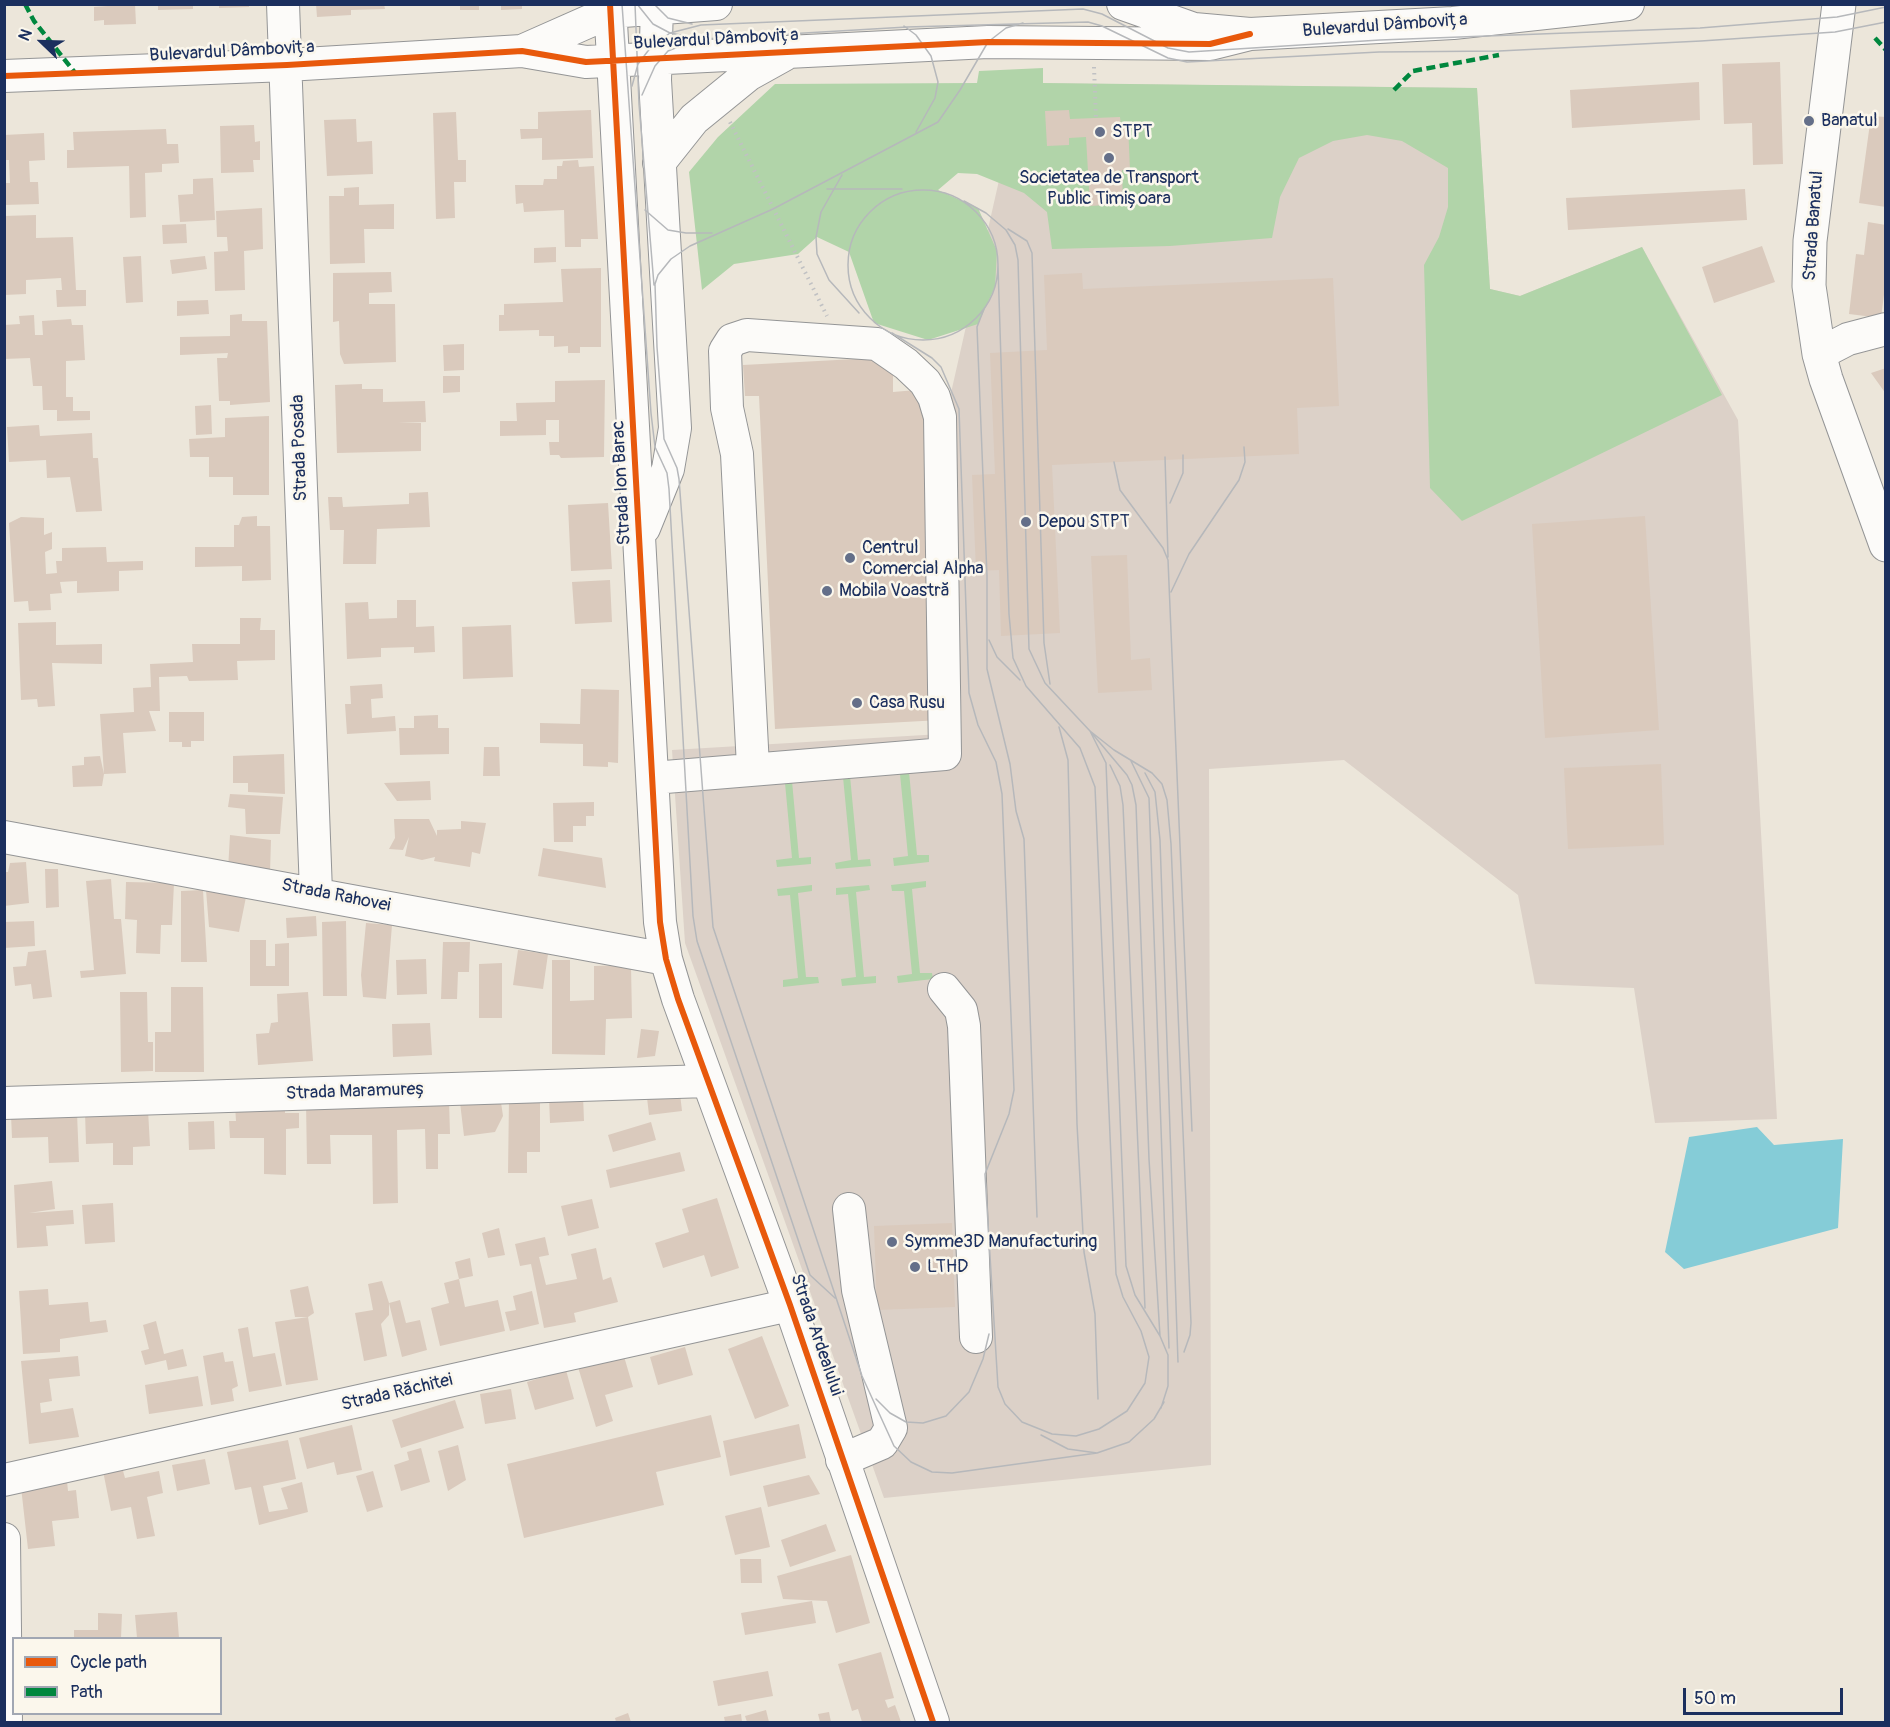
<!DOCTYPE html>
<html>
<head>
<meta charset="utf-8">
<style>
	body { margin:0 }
	#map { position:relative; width:1890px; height:1727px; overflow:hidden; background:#ece6da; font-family:Pangolin,sans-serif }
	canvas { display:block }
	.frame { position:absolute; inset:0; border:6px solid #1b2f5e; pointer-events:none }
	.legend { position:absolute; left:12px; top:1637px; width:210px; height:78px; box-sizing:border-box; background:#fbf7ec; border:2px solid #a1a7b3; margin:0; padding:8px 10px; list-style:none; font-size:18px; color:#1b2f5e }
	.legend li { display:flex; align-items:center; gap:12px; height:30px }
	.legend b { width:30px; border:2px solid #a1a7b3 }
	.north { position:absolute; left:12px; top:12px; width:60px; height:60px; -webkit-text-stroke:4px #fbf7ec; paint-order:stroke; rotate:293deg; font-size:16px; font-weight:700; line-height:24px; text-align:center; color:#1b2f5e }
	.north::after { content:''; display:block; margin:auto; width:21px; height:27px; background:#1b2f5e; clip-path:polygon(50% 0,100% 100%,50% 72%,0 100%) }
	.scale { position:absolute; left:1683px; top:1688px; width:160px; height:27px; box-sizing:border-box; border:3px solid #1b2f5e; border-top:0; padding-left:8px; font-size:18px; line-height:21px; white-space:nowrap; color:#1b2f5e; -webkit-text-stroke:4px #fbf7ec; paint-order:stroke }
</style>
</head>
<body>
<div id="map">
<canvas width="1890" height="1727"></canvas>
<div class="frame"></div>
<ul class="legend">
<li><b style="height:8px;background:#e8590c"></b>Cycle path</li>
<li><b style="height:8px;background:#00873e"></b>Path</li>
</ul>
<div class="north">N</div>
<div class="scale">50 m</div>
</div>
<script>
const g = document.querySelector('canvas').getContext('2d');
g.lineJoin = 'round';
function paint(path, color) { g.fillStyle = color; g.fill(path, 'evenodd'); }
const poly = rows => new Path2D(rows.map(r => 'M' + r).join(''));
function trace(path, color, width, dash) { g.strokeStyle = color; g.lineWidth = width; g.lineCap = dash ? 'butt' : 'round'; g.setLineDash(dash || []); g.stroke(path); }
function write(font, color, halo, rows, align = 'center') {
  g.font = font + ' Pangolin,sans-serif'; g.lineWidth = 5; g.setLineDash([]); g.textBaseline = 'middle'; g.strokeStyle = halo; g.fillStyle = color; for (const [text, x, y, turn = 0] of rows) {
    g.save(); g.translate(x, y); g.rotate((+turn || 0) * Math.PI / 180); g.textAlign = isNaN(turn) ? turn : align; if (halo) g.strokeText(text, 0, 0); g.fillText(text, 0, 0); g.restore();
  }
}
paint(poly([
	[1021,83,1477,88,1490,289,1520,296,1642,247,1738,420,1777,1119,1655,1123,1634,988,1535,984,1518,895,1344,760,1209,769,1211,1465,884,1498,685,943,672,750,958,733,946,415]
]), '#dcd1c8');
paint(poly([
	[1043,68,1043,83,1477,88,1490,289,1520,296,1642,247,1722,395,1462,521,1430,488,1424,265,1439,237,1448,207,1448,168,1402,141,1367,135,1333,141,1299,158,1280,197,1272,238,1170,246,1052,249,1047,212,1024,193,977,174,958,173,938,190,978,208,997,251,995,287,978,324,928,340,874,323,849,252,817,237,798,254,734,264,702,290,689,172,718,137,775,84,977,83,979,71],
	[888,767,909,772,917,855,929,855,929,862,894,866,893,858,908,856,900,774,888,775],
	[850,776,858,860,870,859,871,866,836,869,835,863,851,860,843,777],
	[792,781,799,858,811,857,811,864,777,867,776,860,792,858,785,783],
	[926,881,926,887,912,889,920,973,932,973,933,979,898,983,897,976,912,974,904,891,892,891,891,885],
	[812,885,812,891,798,893,806,977,818,977,819,983,783,987,783,980,798,978,790,895,778,896,777,889],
	[869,885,870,890,856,892,864,977,876,976,876,983,842,986,841,979,856,977,848,894,836,895,836,888]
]), '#b1d4a9');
paint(poly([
	[1757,1127,1774,1145,1843,1139,1838,1228,1684,1269,1665,1252,1689,1137]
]), '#85ccd7');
paint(poly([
	[135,4,136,24,104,25,104,20,94,21,94,7],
	[158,4,193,4,193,9,158,10],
	[219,4,249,4,249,7,219,8],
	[316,4,384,4,385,9,351,10,351,15,317,17],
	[460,4,479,4,479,10,460,10],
	[501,4,522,4,522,9,501,10],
	[1780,62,1783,164,1753,165,1752,123,1724,124,1722,64],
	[1699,82,1700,120,1572,128,1570,90],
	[591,110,593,158,542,160,542,138,521,139,520,129,538,129,538,112],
	[1069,110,1070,119,1120,117,1121,125,1128,124,1130,170,1122,170,1123,204,1090,206,1086,137,1069,138,1069,145,1047,146,1045,111],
	[456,112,458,160,466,160,466,182,454,182,455,218,436,219,433,113],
	[1871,116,1886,117,1886,207,1859,203],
	[356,119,357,142,372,141,373,174,327,176,324,120],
	[254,125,255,142,260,141,260,160,253,160,254,172,221,173,220,126],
	[166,129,167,144,178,144,179,163,162,164,162,172,145,173,146,217,130,218,129,166,67,168,67,150,74,150,73,132],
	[44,133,45,160,29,161,30,182,38,182,39,204,4,205,4,183,10,183,9,160,4,160,4,135],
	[578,160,579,167,594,166,598,239,581,239,581,247,565,247,564,210,524,212,523,203,516,204,515,185,543,185,544,179,557,179,557,166,562,166,563,161],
	[213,178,215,220,180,222,178,195,193,194,193,179],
	[359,187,359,205,394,204,394,229,364,229,365,263,330,264,329,196,344,196,344,188],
	[1745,189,1747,220,1568,230,1566,198],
	[262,208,263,249,244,251,245,290,215,291,214,252,228,251,227,237,217,237,216,211],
	[36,215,36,238,73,237,76,290,86,290,86,306,57,307,56,290,62,290,61,278,26,280,26,294,4,295,4,216],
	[1868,222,1886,225,1886,279,1881,318,1849,314,1856,254,1864,255],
	[186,224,187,243,163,244,162,225],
	[1762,246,1775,282,1714,303,1702,267],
	[556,247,556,262,534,263,534,248],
	[141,256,143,302,126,303,123,257],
	[205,256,207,269,172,274,170,260],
	[601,268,601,347,580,347,580,353,568,353,568,346,554,347,554,336,539,336,539,330,499,331,499,315,504,315,504,304,563,302,561,269],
	[391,272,392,292,369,293,369,304,395,304,396,362,344,364,340,354,339,321,333,322,333,273],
	[1082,273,1083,289,1333,278,1339,406,1297,408,1299,454,1052,465,1060,633,1001,636,999,570,976,571,972,475,995,474,990,353,1047,350,1044,275],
	[208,300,209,314,177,316,177,301],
	[242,314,242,321,267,321,270,402,230,405,230,401,219,401,217,358,227,358,228,353,180,355,180,337,230,336,230,315],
	[34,315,35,335,43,335,42,321,71,319,72,325,83,325,85,360,66,361,66,397,73,397,73,411,90,411,90,420,57,421,57,410,43,410,42,386,33,386,30,358,4,359,4,325,20,324,19,316],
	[464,344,464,370,444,371,443,345],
	[893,357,893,392,928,389,941,720,775,729,759,396,745,396,743,365],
	[1886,368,1886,394,1871,373],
	[443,376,460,376,460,392,443,393],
	[605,380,604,457,561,458,559,455,550,455,549,442,559,442,559,420,546,420,546,435,500,436,500,421,517,421,516,403,555,402,555,381],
	[362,384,362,389,383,389,383,402,425,401,426,422,398,423,421,423,421,451,337,453,335,385],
	[211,405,212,434,196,435,195,406],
	[269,416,269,495,233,495,233,477,209,477,209,457,190,457,189,439,225,437,225,418],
	[39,425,40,436,92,433,93,458,98,458,102,511,76,512,70,477,47,478,46,460,9,462,7,427],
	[428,492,430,527,377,529,376,564,343,564,344,530,330,530,328,497,342,497,343,507,409,504,409,493],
	[608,503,612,569,571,571,568,505],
	[257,516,257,526,270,526,271,580,242,581,242,566,195,567,195,547,234,547,234,525,239,525,242,517],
	[1645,516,1659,730,1545,738,1532,524],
	[21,517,44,518,44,535,52,532,52,549,45,552,46,574,57,573,56,561,62,561,62,548,106,547,107,562,143,561,143,570,119,571,119,591,77,593,77,581,60,582,62,593,50,594,51,610,29,611,28,601,14,602,9,523],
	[1127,555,1131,660,1150,658,1152,690,1098,693,1091,556],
	[610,580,612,622,575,624,572,582],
	[397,600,416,600,416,627,434,626,435,652,414,653,414,647,381,648,381,657,347,659,345,603,368,602,369,619,397,618],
	[240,618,261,618,260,630,275,630,275,660,237,661,238,680,189,681,187,676,159,677,160,711,149,711,156,731,123,733,126,773,104,774,100,714,134,712,133,688,151,687,150,664,193,662,192,644,240,644],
	[56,622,56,645,102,644,102,664,52,663,55,706,38,707,37,699,21,700,18,623],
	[511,625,513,677,463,679,462,627],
	[382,684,383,698,371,699,372,718,395,716,396,731,347,734,345,704,351,704,350,686],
	[581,689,619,690,618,763,608,762,608,767,583,766,583,744,540,743,540,723,580,724],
	[169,712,204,712,204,741,191,741,191,747,182,747,182,742,169,742],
	[438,715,438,728,449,728,449,754,400,755,399,728,414,728,414,716],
	[484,747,499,747,500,776,483,776],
	[284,754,285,794,248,792,248,783,233,783,233,756],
	[100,756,104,774,102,786,73,787,72,766,84,765,84,757],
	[1661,764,1664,845,1568,849,1564,768],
	[430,781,431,800,397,801,384,783],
	[230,794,283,797,280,834,246,834,245,809,228,807],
	[594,802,594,816,586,816,586,826,573,826,573,842,554,842,553,803],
	[394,819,429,819,437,836,437,830,461,829,461,821,486,823,480,854,472,852,470,867,434,861,435,857,422,860,405,856,409,837,403,850,389,849,395,838],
	[230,835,271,840,270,873,228,870],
	[543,848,602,858,606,888,538,876],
	[26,862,29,903,4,906,4,872,8,872,10,863],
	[45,869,58,869,59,907,46,908],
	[111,879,114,919,121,919,126,974,81,978,80,971,94,970,86,881],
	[126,882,174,883,172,925,161,925,160,954,136,953,137,920,125,919],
	[203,890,207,962,181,962,181,891],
	[206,890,246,897,239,932,209,927],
	[316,916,317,936,287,938,286,918],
	[34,921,35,946,4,948,4,922],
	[346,921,347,996,323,996,322,922],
	[366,923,392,925,386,999,363,997,361,975],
	[250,940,266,940,266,966,275,966,275,944,289,943,289,986,250,986],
	[443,942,470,942,469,972,458,972,457,999,441,999],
	[46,950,52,997,33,999,31,984,15,986,13,967,26,966,28,952],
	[518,950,548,954,543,989,513,985],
	[426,959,427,994,397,995,396,960],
	[552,960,570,960,570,1001,594,1000,594,966,631,965,632,1018,606,1019,605,1055,552,1054],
	[502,963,502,1018,479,1018,479,964],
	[171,987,203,987,204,1072,155,1072,155,1032,171,1032],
	[120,992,147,992,148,1042,153,1042,153,1071,121,1072],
	[308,992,313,1061,258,1065,256,1034,269,1033,271,1023,278,1022,277,994],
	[430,1023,432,1055,393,1057,392,1024],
	[641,1029,659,1031,655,1056,637,1058],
	[679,1085,682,1111,649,1115,646,1089],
	[499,1089,503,1116,495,1132,464,1136,459,1094],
	[583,1095,584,1121,550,1123,549,1096],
	[509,1098,540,1098,540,1152,527,1152,527,1173,508,1173],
	[449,1100,450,1134,438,1134,438,1169,426,1169,425,1129,397,1130,398,1203,373,1204,372,1135,330,1135,331,1164,307,1164,306,1102],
	[235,1105,285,1105,285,1113,299,1113,299,1128,286,1129,286,1175,264,1174,264,1138,230,1138,229,1121,236,1121],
	[148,1110,150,1146,133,1147,133,1165,113,1165,113,1143,86,1144,85,1112],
	[77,1113,79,1162,49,1163,48,1137,12,1138,11,1115],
	[214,1121,215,1149,189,1150,188,1122],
	[651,1122,656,1140,613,1152,608,1135],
	[680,1152,685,1171,610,1188,606,1170],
	[52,1181,55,1209,29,1213,73,1210,74,1224,46,1226,48,1246,17,1248,14,1185],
	[717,1198,739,1268,711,1277,704,1255,663,1268,655,1243,689,1232,682,1209],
	[592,1199,599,1228,568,1236,561,1206],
	[113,1203,115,1242,85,1244,82,1205],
	[952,1223,955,1307,877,1310,874,1226],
	[499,1228,505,1255,488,1258,482,1233],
	[545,1237,549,1255,539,1257,546,1285,577,1279,571,1254,596,1248,603,1280,611,1277,618,1302,574,1313,576,1322,544,1328,531,1264,520,1266,515,1244],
	[470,1258,473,1276,459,1279,455,1262],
	[459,1279,465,1307,498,1300,505,1331,440,1346,431,1308,449,1303,444,1283],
	[382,1281,389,1303,389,1315,381,1324,387,1356,364,1361,355,1313,373,1310,368,1284],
	[308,1286,314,1313,308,1317,295,1317,290,1290],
	[48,1289,49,1305,88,1302,90,1322,106,1320,108,1332,60,1339,60,1352,23,1354,19,1291],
	[532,1291,539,1324,510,1331,505,1312,516,1310,513,1296],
	[400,1300,406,1323,420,1320,427,1350,402,1357,389,1303],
	[308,1317,318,1380,286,1385,275,1322],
	[156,1321,164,1354,183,1349,187,1366,168,1370,166,1360,145,1365,141,1351,149,1349,143,1325],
	[248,1327,253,1357,275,1353,282,1386,249,1392,238,1329],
	[762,1336,789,1406,755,1419,728,1349],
	[685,1347,693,1375,658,1385,650,1357],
	[223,1352,225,1362,233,1361,238,1386,232,1389,234,1401,211,1405,203,1356],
	[623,1353,633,1387,605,1395,613,1421,596,1427,578,1367],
	[78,1356,80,1376,49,1379,52,1401,40,1403,41,1413,73,1408,79,1437,29,1444,21,1361],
	[566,1370,574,1399,535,1410,527,1382],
	[198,1376,203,1406,149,1414,145,1385],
	[511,1389,516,1419,485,1424,480,1394],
	[455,1400,464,1428,401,1448,392,1420],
	[711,1415,721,1457,656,1472,664,1505,524,1538,507,1464],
	[799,1424,806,1458,730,1476,723,1441],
	[352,1425,362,1470,337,1475,334,1462,307,1469,299,1438],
	[288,1440,296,1479,263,1486,269,1512,288,1509,281,1488,302,1482,308,1512,259,1525,251,1487,235,1490,227,1452],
	[458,1445,466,1480,448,1491,438,1451],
	[421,1448,430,1482,401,1491,394,1465,409,1460,407,1452],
	[205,1459,210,1484,177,1491,172,1465],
	[122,1467,125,1478,159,1471,163,1493,147,1497,155,1536,137,1539,131,1507,111,1511,103,1471],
	[373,1471,383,1507,367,1512,356,1476],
	[809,1475,820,1494,768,1507,763,1486],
	[67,1481,68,1491,76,1490,79,1518,52,1521,55,1546,28,1549,21,1487],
	[761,1507,770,1547,735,1555,725,1516],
	[826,1524,836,1551,790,1567,781,1540],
	[851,1555,870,1623,836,1633,827,1601,783,1599,777,1576],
	[740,1559,761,1559,762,1583,741,1583],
	[812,1601,816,1623,745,1635,741,1613],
	[177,1612,179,1638,137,1638,135,1615],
	[98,1613,122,1614,121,1638,74,1638,74,1630,98,1630],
	[881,1652,894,1698,885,1700,888,1708,895,1705,901,1722,862,1722,858,1709,852,1711,838,1664],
	[768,1671,773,1696,718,1706,713,1681],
	[766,1710,769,1722,747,1722,745,1716],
	[829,1712,831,1722,820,1722,818,1714],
	[628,1713,631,1722,616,1722,615,1718],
	[741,1714,742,1722,725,1722,724,1717]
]), '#dacabd');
const minor = poly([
	[283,4,316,892],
	[610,4,660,922,666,959,678,999,790,1305,933,1722],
	[1123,4,1194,29,1250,34,1453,23,1628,4],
	[522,51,610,12,716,4],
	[4,76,287,65,522,51,586,62,988,42,1210,44,1250,34],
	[659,163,694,119,748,75,784,55],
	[1819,354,1848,339,1886,329],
	[644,528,668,469,675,428,655,80,657,4],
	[653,778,945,754,940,417,934,397,925,382,906,364,877,344,747,335,732,340,725,351,727,408,737,454,753,767],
	[4,837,666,959],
	[944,989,961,1010,964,1026,976,1337],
	[4,1103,708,1081],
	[842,1460,882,1443,891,1428,858,1290,849,1209],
	[4,1480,790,1305],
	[4,1539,6,1722]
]);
const major = poly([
	[1839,4,1810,241,1809,286,1819,354,1826,379,1886,545]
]);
trace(minor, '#949596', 34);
trace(major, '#949596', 35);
trace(poly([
	[1094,67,1096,118],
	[730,122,827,316]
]), '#c0c1c3', 4, [1.5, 4.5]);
trace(minor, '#fcfbf9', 32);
trace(major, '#fcfbf9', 33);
trace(poly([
	[622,4,651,413,655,447,667,473,669,489,693,916,697,941,810,1275,835,1298],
	[635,4,639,104,654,285],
	[637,4,653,24,670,33,702,39,907,27,1088,22,1102,26,1168,58,1187,62,1379,52,1499,51,1701,41,1835,32,1886,22],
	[654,4,668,18,692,24],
	[1023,23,1006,28,988,42,960,90,938,122,773,209,690,246,671,259,658,275,655,284,657,347,664,439,677,468,679,479,713,927,862,1376,894,1446,911,1462,932,1472,952,1473,1097,1453],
	[904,26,916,35,931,56,938,82,935,98,916,132],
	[632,86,638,64,651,47,670,33,701,25,1083,9,1102,14,1168,48,1189,52,1380,40,1700,28,1837,17,1886,7],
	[642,95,655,66,668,51,695,40],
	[842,175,821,212,816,237,817,254,829,280,859,313],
	[827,189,902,189],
	'848 265a75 75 0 1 1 150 0a75 75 0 1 1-150 0Z',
	[964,201,986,213,1006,230,1015,245,1018,260,1029,649,1045,683,1090,731,1106,763,1126,1266,1135,1295,1160,1336,1168,1355,1168,1386,1161,1408],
	[645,210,668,230,686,233,712,233],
	[1008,229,1027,241,1032,253,1044,643,1050,684],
	[984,309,977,327,987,576,987,669,1010,764,1016,811,1024,839,1037,1217],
	[892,333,932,358,941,367,959,409,969,693,978,725,996,762,1002,794,1014,1090,1009,1114,985,1174,998,1387,1005,1404,1022,1422,1052,1434,1076,1436,1099,1429,1127,1411,1145,1383,1149,1357,1141,1331,1123,1297,1116,1274,1095,787,1080,748,1026,686,1013,658,1009,614,998,266],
	[1165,457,1168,557],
	[1114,462,1120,490,1163,548,1168,560,1192,1131],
	[1170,503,1183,473,1183,455],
	[1171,592,1189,554,1239,480,1245,462,1244,447],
	[989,640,997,657,1020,680],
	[1059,727,1068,760,1077,1124,1084,1252,1095,1314,1098,1399],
	[1131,761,1149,798,1169,1348],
	[1110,765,1120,786,1123,805,1145,1308],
	[1145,773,1155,792,1160,840,1178,1362],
	[1160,1336,1149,1159,1136,805,1132,785,1127,775,1090,731,1114,750,1152,773,1162,784,1167,800,1171,844,1191,1323,1190,1335,1184,1352],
	[876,1399,890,1413,906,1422,923,1423,946,1416,969,1392,983,1359,989,1334],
	[1041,1435,1068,1449,1097,1453,1129,1442,1154,1419,1164,1402]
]), '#b6b8bb', 1.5);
trace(poly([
	[25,4,34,21,76,74],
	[1875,38,1886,50],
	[1394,90,1413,71,1499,55]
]), '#00873e', 4.5, [9, 4.5]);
trace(poly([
	[610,4,660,922,666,959,678,999,790,1305,933,1722],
	[4,76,287,65,522,51,586,62,988,42,1210,44,1250,34]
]), '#e8590c', 6);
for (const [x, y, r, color] of [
	[1809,121,6,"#646f89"],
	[1100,132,6,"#646f89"],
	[1109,158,6,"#646f89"],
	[1026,522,6,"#646f89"],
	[850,558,6,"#646f89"],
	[827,591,6,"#646f89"],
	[857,703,6,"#646f89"],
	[892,1242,6,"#646f89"],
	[915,1267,6,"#646f89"]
]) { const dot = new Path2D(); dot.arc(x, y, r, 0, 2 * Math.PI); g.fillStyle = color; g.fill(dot); trace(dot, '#fbf7ec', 2); }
write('18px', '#1b2f5e', '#fbf7ec', [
	["Bulevardul Dâmbovița",1385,26,-4],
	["Bulevardul Dâmbovița",716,40,-3],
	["Bulevardul Dâmbovița",232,52,-3],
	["Strada Banatul",1814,226,-86],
	["Strada Posada",300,448,-92],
	["Strada Ion Barac",622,483,-93],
	["Strada Rahovei",336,896,11],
	["Strada Maramureș",356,1092,-2],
	["Strada Ardealului",816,1335,71],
	["Strada Răchitei",397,1393,-13]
]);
write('18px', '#1b2f5e', '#fbf7ec', [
	["Banatul",1821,121],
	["STPT",1112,132],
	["Societatea de Transport",1109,178,"center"],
	["Public Timișoara",1109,199,"center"],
	["Depou STPT",1038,522],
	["Centrul",862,548],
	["Comercial Alpha",862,569],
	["Mobila Voastră",839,591],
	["Casa Rusu",869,703],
	["Symme3D Manufacturing",904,1242],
	["LTHD",927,1267]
], 'left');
</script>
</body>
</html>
